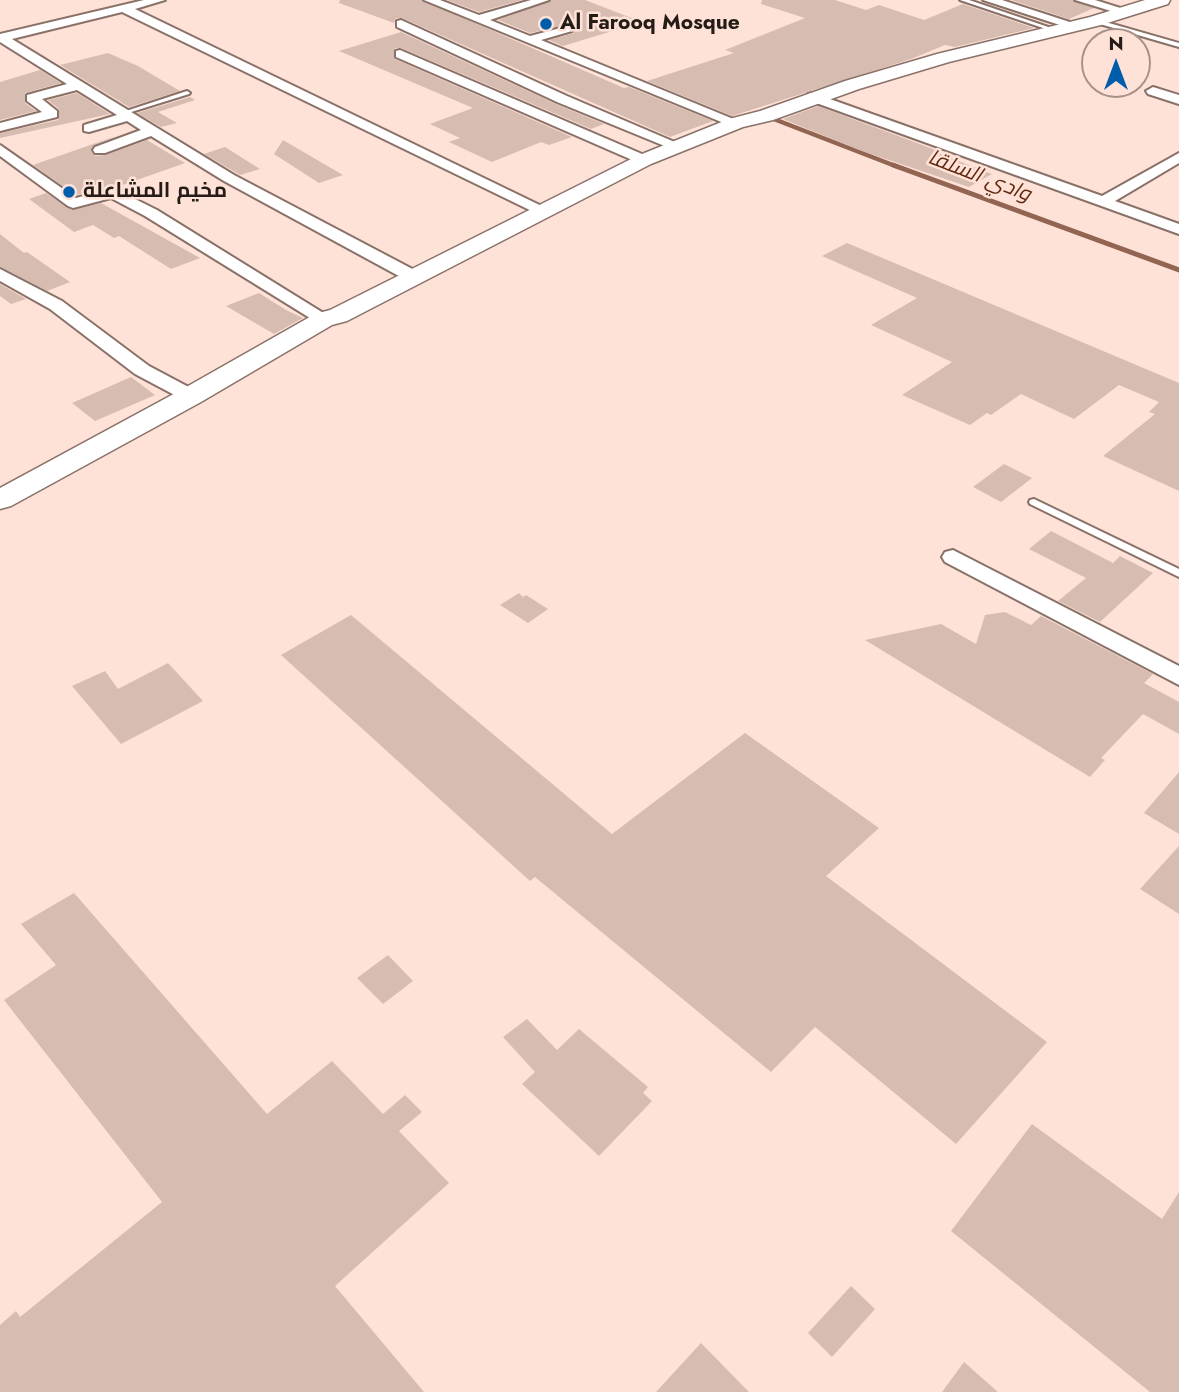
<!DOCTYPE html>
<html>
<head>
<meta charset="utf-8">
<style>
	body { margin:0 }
	#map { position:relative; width:1179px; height:1392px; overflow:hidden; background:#fee2d7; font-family:Jost,sans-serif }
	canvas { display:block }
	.north { position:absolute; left:1081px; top:28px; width:70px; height:70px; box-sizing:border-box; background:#fee2d7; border:2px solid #a7928a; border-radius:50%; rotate:0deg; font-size:19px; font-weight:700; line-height:28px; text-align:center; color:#251b17 }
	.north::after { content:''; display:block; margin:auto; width:24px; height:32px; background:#005daa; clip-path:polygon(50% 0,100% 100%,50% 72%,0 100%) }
</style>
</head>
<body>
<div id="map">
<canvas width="1179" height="1392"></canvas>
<div class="north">N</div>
</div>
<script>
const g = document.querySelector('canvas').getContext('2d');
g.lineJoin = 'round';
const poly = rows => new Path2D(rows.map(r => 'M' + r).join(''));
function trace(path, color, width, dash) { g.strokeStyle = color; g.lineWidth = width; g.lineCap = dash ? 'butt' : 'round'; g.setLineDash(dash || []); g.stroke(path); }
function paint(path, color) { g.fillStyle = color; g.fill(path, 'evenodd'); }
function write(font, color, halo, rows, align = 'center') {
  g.font = font + ' Jost,Cairo,sans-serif'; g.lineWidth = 5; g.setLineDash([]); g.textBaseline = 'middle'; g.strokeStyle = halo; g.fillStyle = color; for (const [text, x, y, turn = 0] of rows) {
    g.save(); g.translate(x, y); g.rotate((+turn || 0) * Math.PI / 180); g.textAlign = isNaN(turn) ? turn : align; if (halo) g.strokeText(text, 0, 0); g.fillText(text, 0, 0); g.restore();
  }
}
trace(poly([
	[766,116,898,167]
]), '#926452', 4.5);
trace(poly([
	[893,165,1179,270]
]), '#926452', 5);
paint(poly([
	[340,0,422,0,624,88,629,87,713,121,670,137,402,18,396,18,394,23,339,3],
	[447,0,522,0,479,12],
	[552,0,585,0,642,22,563,46,549,40,574,33,574,23,530,33,498,20],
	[762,0,835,0,866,10,879,5,924,20,963,4,1034,28,955,47,945,45,911,59,732,116,647,81,734,53,725,50,805,18,761,4],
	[1011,0,1072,0,1094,8,1069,19],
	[401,32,556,104,604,124,591,129,401,48,395,48,395,59,572,137,549,145,541,142,492,162,449,142,460,138,430,124,473,108,339,51],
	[108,53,138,66,180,91,129,107,60,65],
	[40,70,61,83,25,93,25,103,36,111,0,120,0,82],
	[77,93,110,114,0,138,0,133,58,120,59,109,48,100],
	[190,97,195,100,158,112,177,123,161,127,137,113],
	[818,106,941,152,938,153,992,174,969,187,859,150,783,119],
	[119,135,94,145,91,151,95,156,106,155,147,140,185,163,117,187,112,185,76,195,33,165],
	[283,140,343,175,319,183,274,154],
	[225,147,260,169,240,175,204,154],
	[46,193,72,210,101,203,200,258,171,269,119,236,114,238,93,225,74,232,29,199],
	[0,234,24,253,27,252,70,282,47,291,0,267],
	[847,243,1179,383,1179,491,1103,456,1155,414,1149,412,1159,402,1119,385,1074,419,1021,394,991,415,987,413,970,425,902,395,952,362,871,325,917,298,822,256],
	[0,284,26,299,11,304,0,296],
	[259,293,286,310,303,318,274,334,226,306],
	[131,377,155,395,95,421,72,403],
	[1004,464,1032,478,1001,502,973,487],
	[1051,531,1113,563,1120,556,1153,573,1100,622,1058,601,1086,578,1029,549],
	[519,593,523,597,526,595,548,609,528,623,500,605],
	[1005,612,1031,625,1041,616,1153,674,1144,683,1179,702,1179,734,1143,714,1101,758,1105,760,1090,777,865,640,941,624,976,644,985,615],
	[351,615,612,834,745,733,879,828,826,876,1047,1042,956,1144,815,1027,771,1072,535,877,530,881,281,655],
	[168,663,203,701,121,744,72,686,105,671,118,689],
	[1179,772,1179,834,1144,813],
	[1179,846,1179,914,1140,889],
	[74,893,267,1114,332,1061,383,1114,405,1095,422,1112,399,1131,449,1183,335,1286,424,1392,0,1392,0,1325,16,1311,20,1317,162,1202,4,1000,56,965,21,924],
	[388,955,413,981,383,1004,357,978],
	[527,1019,557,1050,579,1029,648,1087,643,1093,652,1101,599,1156,522,1084,535,1072,503,1037],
	[1032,1124,1162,1219,1179,1192,1179,1392,1150,1392,951,1231],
	[851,1286,875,1309,832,1357,808,1333],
	[701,1343,749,1392,656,1392],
	[964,1362,998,1392,942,1392]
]), '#d7bcb2');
const lane = poly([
	[960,0,969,0,1057,30,1052,31,960,0],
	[1095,19,1179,43,1179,47,1093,22,1095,19],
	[187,91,190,93,189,94,128,113,123,112,187,91],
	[1034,499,1179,569,1179,577,1030,504,1029,502,1030,500,1034,499]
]);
const street = poly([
	[144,0,165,0,135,9,554,212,546,217,540,215,122,12,12,39,234,175,420,273,422,277,420,281,408,281,224,181,151,136,105,153,95,153,93,150,95,147,141,130,127,121,89,132,84,131,84,125,117,115,77,90,42,99,57,111,57,117,0,131,0,123,42,112,27,101,27,95,67,84,0,42,0,34,144,0],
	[424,0,440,0,479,15,531,0,549,0,490,20,530,36,572,25,572,31,541,40,743,123,736,127,731,126,424,0],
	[983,0,1002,0,1079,25,1069,28,983,0],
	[1075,0,1095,0,1130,11,1124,15,1075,0],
	[401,20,567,96,684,146,682,149,672,149,557,102,397,27,397,21,401,20],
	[400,50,649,157,651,160,649,163,639,163,396,57,396,51,400,50],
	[1153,87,1179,95,1179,104,1148,94,1146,91,1153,87],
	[813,93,1102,196,1179,153,1179,163,1115,201,1179,224,1179,234,808,100,808,94,813,93],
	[0,145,76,198,113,188,157,210,333,319,330,323,318,323,145,216,111,198,73,208,68,206,0,156,0,145],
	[0,269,62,301,149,366,198,392,200,396,191,402,184,400,135,374,50,309,0,281,0,269],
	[953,550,1179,666,1179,685,945,562,942,557,945,552,953,550]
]);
const secondary = poly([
	[1145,0,1170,0,1168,4,1101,25,949,62,859,89,773,120,743,127,651,164,347,321,332,325,201,402,11,506,0,509,0,488,181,390,315,314,330,310,637,156,729,119,760,111,845,81,937,54,1090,17,1145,0]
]);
trace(lane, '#8a7168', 4);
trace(street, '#8a7168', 4);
trace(secondary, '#8a7168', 3);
paint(lane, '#fff');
paint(street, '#fff');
paint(secondary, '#fff');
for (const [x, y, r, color] of [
	[546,24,7,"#005daa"],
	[69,192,7,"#005daa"]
]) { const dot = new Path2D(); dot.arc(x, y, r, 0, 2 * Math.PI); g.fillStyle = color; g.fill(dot); trace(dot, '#fee2d7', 2.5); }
write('bold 21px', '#251b17', '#fee2d7', [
	["Al Farooq Mosque",560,24],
	["مخيم المشاعلة",83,192]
], 'left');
write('italic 21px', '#60270e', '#fee2d7', [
	["وادي السلقا",979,177,21]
]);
</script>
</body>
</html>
